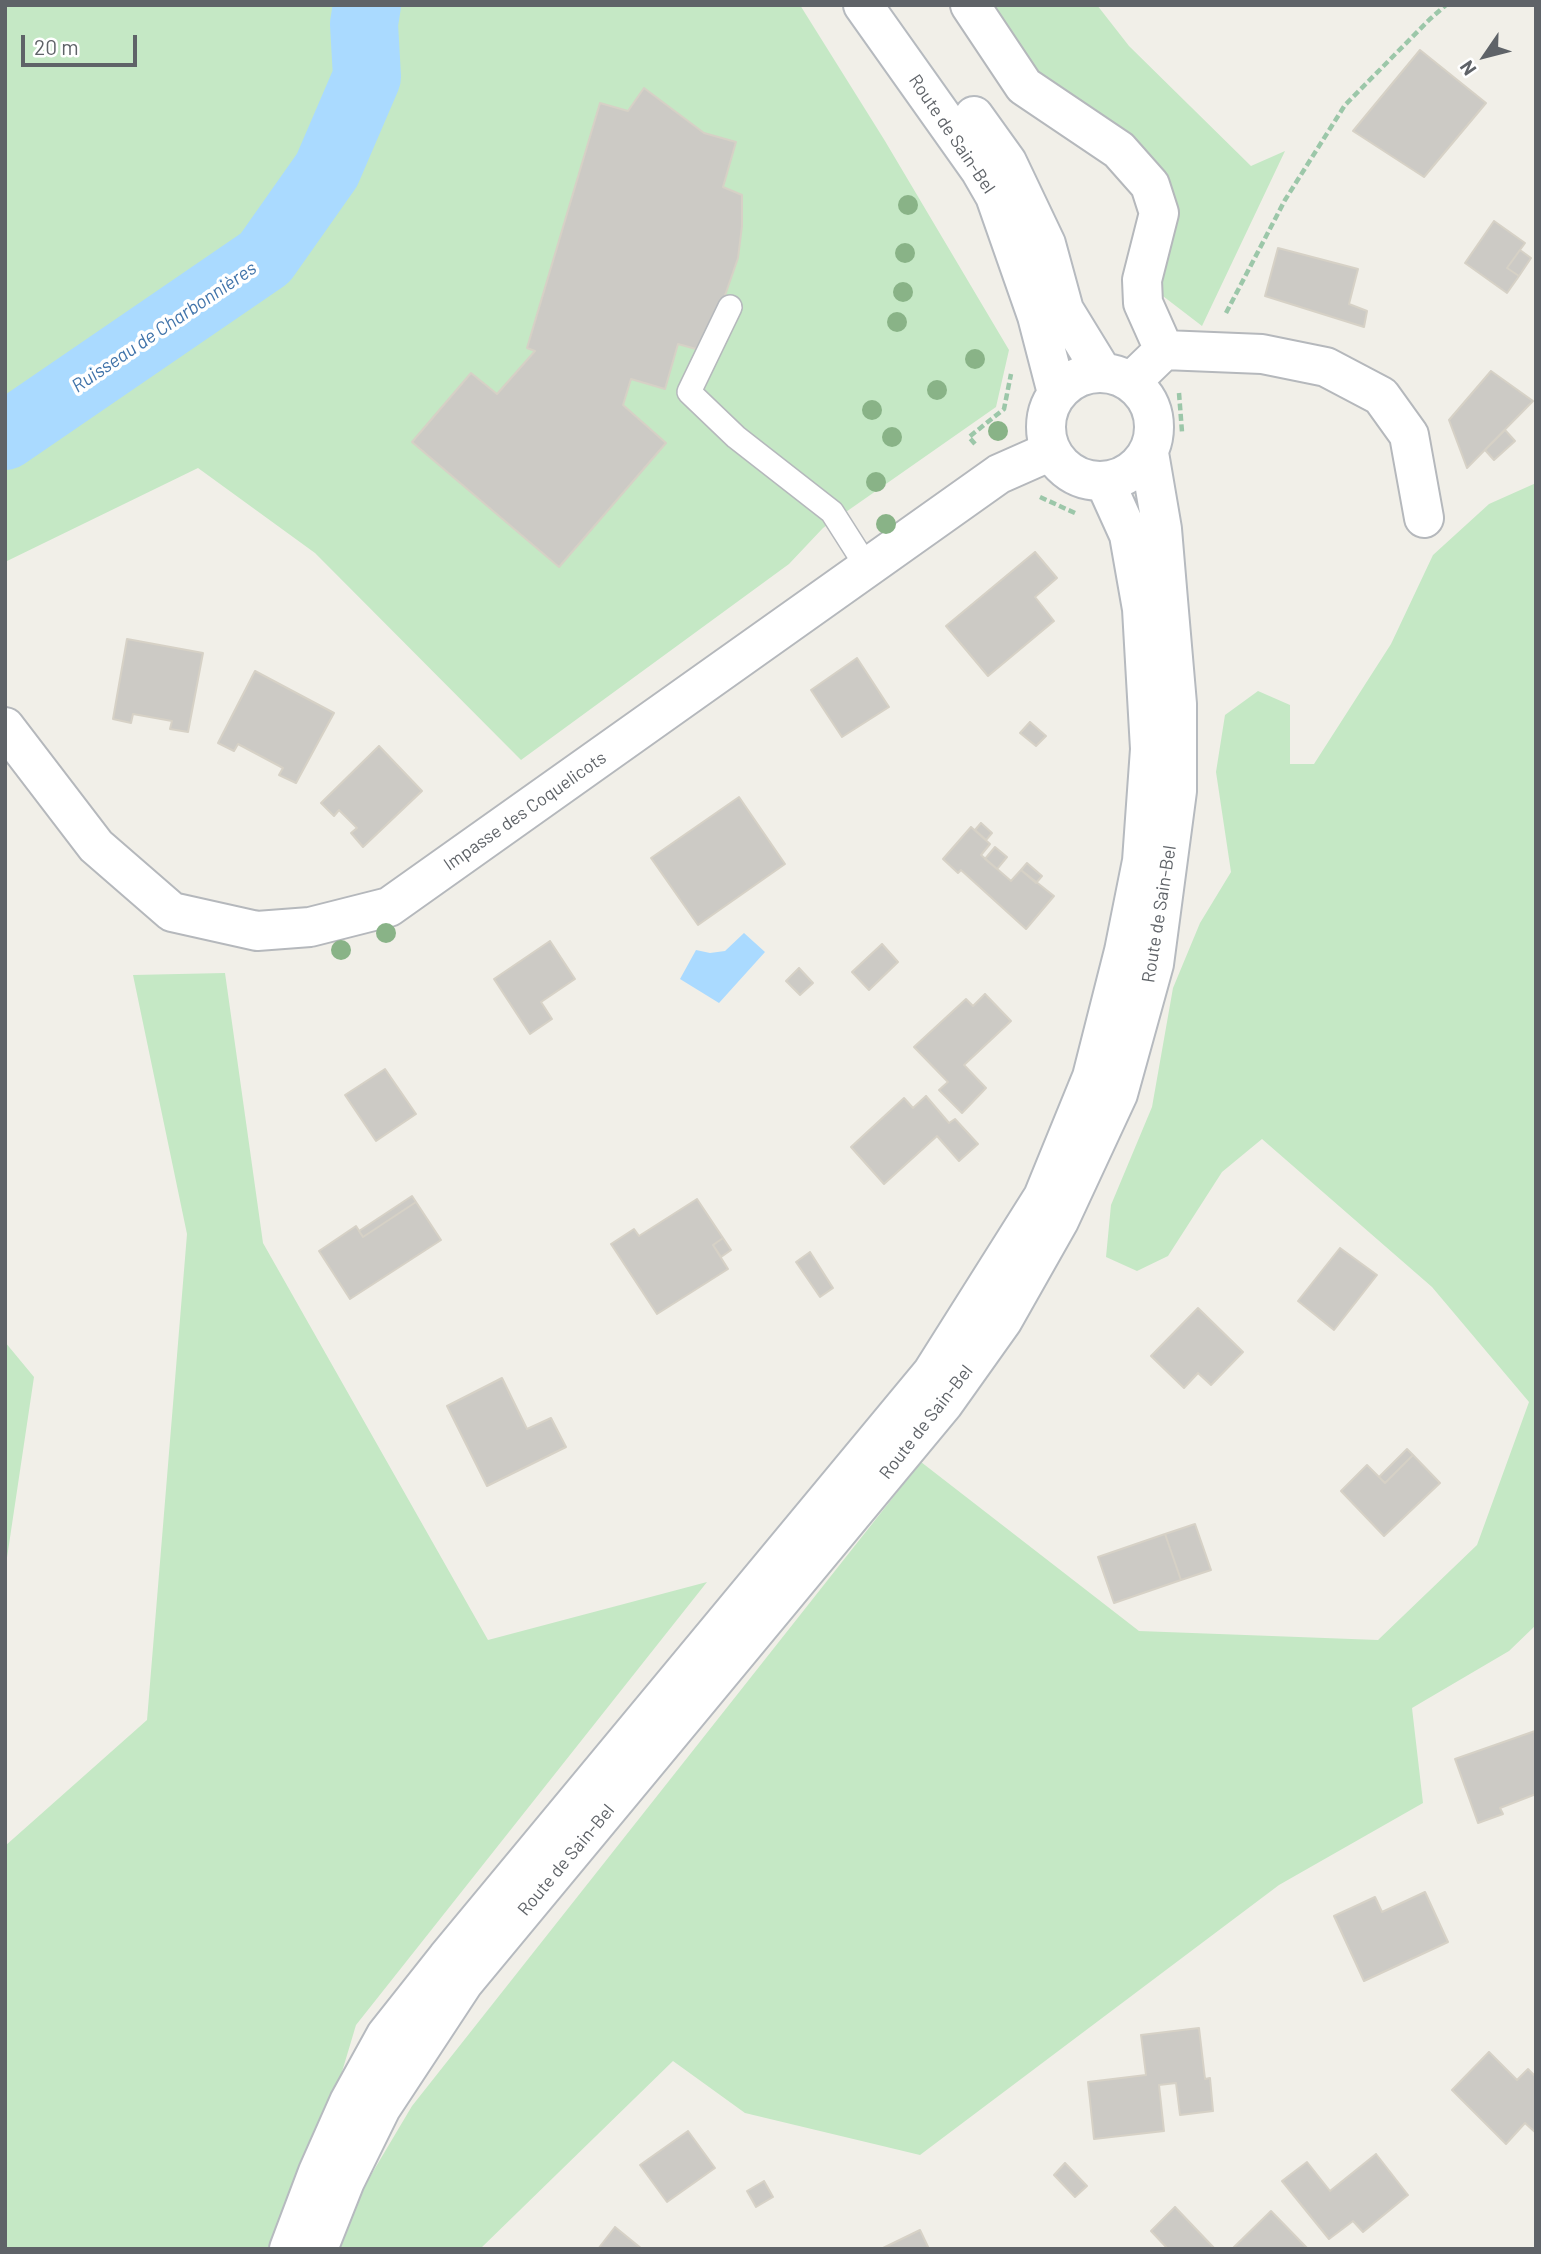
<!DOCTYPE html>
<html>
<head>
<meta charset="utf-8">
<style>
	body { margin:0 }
	#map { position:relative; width:1541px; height:2254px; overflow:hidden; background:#f1efe8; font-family:Barlow,sans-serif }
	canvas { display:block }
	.frame { position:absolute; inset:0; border:7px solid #5f6368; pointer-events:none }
	.north { position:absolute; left:1450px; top:21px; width:70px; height:70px; -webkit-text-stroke:5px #fff; paint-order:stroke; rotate:235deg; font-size:19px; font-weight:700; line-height:28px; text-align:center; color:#5f6368 }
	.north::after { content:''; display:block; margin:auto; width:24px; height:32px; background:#5f6368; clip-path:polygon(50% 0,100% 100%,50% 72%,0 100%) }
	.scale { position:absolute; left:21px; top:35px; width:116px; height:32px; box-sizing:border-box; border:4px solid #5f6368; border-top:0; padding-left:9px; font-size:21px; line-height:24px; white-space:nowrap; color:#5f6368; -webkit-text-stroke:5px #fff; paint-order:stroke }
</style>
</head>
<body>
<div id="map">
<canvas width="1541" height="2254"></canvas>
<div class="frame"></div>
<div class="north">N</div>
<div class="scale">20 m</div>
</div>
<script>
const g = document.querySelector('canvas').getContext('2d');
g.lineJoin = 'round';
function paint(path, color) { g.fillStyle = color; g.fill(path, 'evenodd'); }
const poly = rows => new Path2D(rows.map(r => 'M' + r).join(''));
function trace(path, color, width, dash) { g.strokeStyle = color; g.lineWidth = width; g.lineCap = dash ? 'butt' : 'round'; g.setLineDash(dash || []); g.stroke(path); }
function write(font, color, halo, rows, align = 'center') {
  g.font = font + ' Barlow,sans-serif'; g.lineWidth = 7; g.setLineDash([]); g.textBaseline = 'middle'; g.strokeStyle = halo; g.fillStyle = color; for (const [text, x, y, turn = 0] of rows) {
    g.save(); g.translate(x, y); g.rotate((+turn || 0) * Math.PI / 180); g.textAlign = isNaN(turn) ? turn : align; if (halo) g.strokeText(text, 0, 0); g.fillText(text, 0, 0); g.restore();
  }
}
paint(poly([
	[5,5,800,5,885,141,1009,350,996,407,823,528,789,564,521,760,315,553,198,468,5,562],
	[970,5,1097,5,1129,46,1251,166,1285,151,1202,326,1142,280,1159,213,1024,86],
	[1536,483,1536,1625,1509,1651,1412,1708,1423,1803,1279,1885,920,2155,745,2113,673,2061,480,2249,327,2249,412,2106,921,1462,1139,1631,1378,1640,1477,1545,1529,1402,1432,1287,1262,1139,1222,1172,1168,1256,1137,1271,1106,1257,1111,1205,1152,1107,1173,988,1200,923,1231,872,1216,772,1225,715,1258,691,1290,705,1290,764,1314,764,1391,644,1433,555,1489,504],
	[225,973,263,1243,488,1640,707,1582,356,2025,289,2249,5,2249,5,1846,147,1720,187,1234,133,975],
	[5,1342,34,1377,5,1571]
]), '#c5e8c5');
paint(poly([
	[744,933,765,952,719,1003,680,979,696,950,710,953,725,951]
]), '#aadaff');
trace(poly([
	[5,436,265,258,327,170,367,77,364,24,367,5]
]), '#aadaff', 68);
const building = poly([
	[1420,50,1486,103,1424,177,1353,131,1420,50],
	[644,88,704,133,736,142,723,187,742,195,742,226,738,258,722,304,696,349,678,344,665,389,631,379,623,405,666,443,559,567,412,442,471,373,497,394,535,351,527,348,600,103,628,111,644,88],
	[1494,221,1525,243,1507,268,1519,276,1507,293,1465,263,1494,221],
	[1278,248,1358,269,1349,304,1367,311,1364,327,1265,296,1278,248],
	[1520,250,1531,258,1519,276,1507,268,1520,250],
	[1491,371,1533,401,1467,468,1449,420,1491,371],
	[1505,430,1515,441,1494,460,1485,450,1505,430],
	[1035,552,1057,578,1035,597,1054,621,988,676,946,626,1035,552],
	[127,639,203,653,188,732,170,729,172,721,133,714,131,723,113,719,127,639],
	[857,658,889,707,842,737,811,690,857,658],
	[255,671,334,713,296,783,279,775,283,768,238,744,234,751,218,743,255,671],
	[1030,722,1046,736,1036,746,1020,733,1030,722],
	[379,746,422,791,363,847,351,833,357,828,339,810,334,816,321,803,379,746],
	[739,797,785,864,698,925,651,858,739,797],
	[981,823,992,833,986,840,975,830,981,823],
	[971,827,990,844,981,855,1011,881,1021,870,1054,896,1026,929,961,870,958,873,943,859,971,827],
	[995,847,1007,857,997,869,985,859,995,847],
	[1027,863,1042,876,1036,883,1021,870,1027,863],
	[550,941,575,979,541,1002,552,1019,530,1034,494,979,550,941],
	[882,944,898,962,869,990,852,972,882,944],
	[799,968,813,983,800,995,786,981,799,968],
	[985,994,1011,1021,964,1065,986,1088,962,1113,939,1090,948,1082,914,1047,966,999,973,1006,985,994],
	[385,1069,416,1114,376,1141,345,1095,385,1069],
	[926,1096,949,1123,955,1119,978,1144,959,1161,937,1136,884,1184,851,1147,904,1098,913,1108,926,1096],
	[412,1196,416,1202,363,1237,359,1231,412,1196],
	[697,1199,723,1238,713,1245,728,1269,657,1314,611,1244,634,1229,639,1236,697,1199],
	[416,1202,441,1240,350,1299,319,1251,356,1226,363,1237,416,1202],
	[723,1238,731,1250,721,1257,713,1245,723,1238],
	[1340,1248,1377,1275,1334,1330,1298,1301,1340,1248],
	[810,1252,833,1288,820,1297,796,1262,810,1252],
	[1198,1308,1243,1352,1211,1385,1198,1373,1184,1388,1151,1356,1198,1308],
	[502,1378,527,1429,551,1418,566,1447,487,1486,447,1406,502,1378],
	[1407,1449,1413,1455,1385,1483,1379,1477,1407,1449],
	[1413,1455,1440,1483,1384,1536,1341,1491,1367,1465,1385,1483,1413,1455],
	[1195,1524,1211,1570,1181,1580,1165,1534,1195,1524],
	[1165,1534,1181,1580,1114,1603,1098,1557,1165,1534],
	[1535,1731,1536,1794,1500,1808,1503,1814,1478,1823,1455,1759,1535,1731],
	[1425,1892,1448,1942,1364,1981,1334,1916,1375,1897,1382,1912,1425,1892],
	[1199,2028,1205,2079,1210,2078,1213,2111,1180,2115,1176,2083,1159,2085,1164,2131,1094,2139,1088,2082,1146,2075,1141,2035,1199,2028],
	[1489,2052,1517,2080,1528,2069,1536,2077,1536,2133,1525,2123,1506,2144,1452,2090,1489,2052],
	[688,2131,715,2168,667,2202,640,2165,688,2131],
	[1376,2154,1408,2195,1363,2232,1353,2221,1329,2239,1282,2181,1307,2162,1330,2191,1376,2154],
	[1065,2163,1087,2186,1075,2197,1054,2175,1065,2163],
	[764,2181,773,2197,756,2207,747,2191,764,2181],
	[1175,2207,1215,2249,1168,2249,1151,2231,1175,2207],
	[1271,2211,1308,2249,1232,2249,1271,2211],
	[615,2227,642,2249,598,2249,615,2227],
	[920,2230,929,2249,881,2249,920,2230]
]);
paint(building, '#cccac5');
trace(building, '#d6d1c6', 2);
const service = poly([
	[730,307,689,392,736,437,832,512,867,567]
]);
const minor = poly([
	[970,5,1024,86,1119,150,1150,185,1159,213,1142,280,1143,303,1164,350],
	[1131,382,1164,350,1262,354,1326,367,1381,396,1409,435,1424,518],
	[5,727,96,846,172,912,257,931,310,927,389,907,999,474,1051,451]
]);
const secondary = poly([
	[863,5,980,170,995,196,1037,316,1057,393],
	[974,116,1007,162,1046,244,1064,310,1102,372],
	'1046 427a54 54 0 1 1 108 0a54 54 0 1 1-108 0Z',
	[289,2249,318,2172,349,2102,386,2035,447,1958,932,1373,1043,1197,1092,1077,1124,951,1142,861,1150,749,1142,609,1129,535,1105,482],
	[318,2249,345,2181,381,2108,464,1982,944,1403,1003,1320,1059,1221,1118,1094,1154,964,1177,791,1177,704,1168,600,1162,529,1149,453]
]);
trace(service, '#b5b8bc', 26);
trace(minor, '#b5b8bc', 42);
trace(secondary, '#b6babf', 42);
trace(poly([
	[1226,313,1285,200,1345,105,1430,19,1446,5],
	[1179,393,1182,432],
	[975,444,969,437,1004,409,1011,374],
	[1040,497,1077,514]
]), '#9cc7a9', 4.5, [7, 3.5]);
trace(service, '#fff', 23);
trace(minor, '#fff', 38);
trace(secondary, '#fff', 38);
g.fillStyle = '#89b387';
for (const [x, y] of [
	[908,205],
	[905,253],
	[903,292],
	[897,322],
	[975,359],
	[937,390],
	[872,410],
	[998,431],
	[892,437],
	[876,482],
	[886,524],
	[386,933],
	[341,950]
]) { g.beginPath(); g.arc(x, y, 10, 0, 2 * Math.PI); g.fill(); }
write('18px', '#5f6368', '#fff', [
	["Route de Sain-Bel",952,134,56],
	["Impasse des Coquelicots",525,811,-35],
	["Route de Sain-Bel",1159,914,-81],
	["Route de Sain-Bel",926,1422,-52],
	["Route de Sain-Bel",566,1860,-50]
]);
write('italic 19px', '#4174aa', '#fff', [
	["Ruisseau de Charbonnières",164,327,-34]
]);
</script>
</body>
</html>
